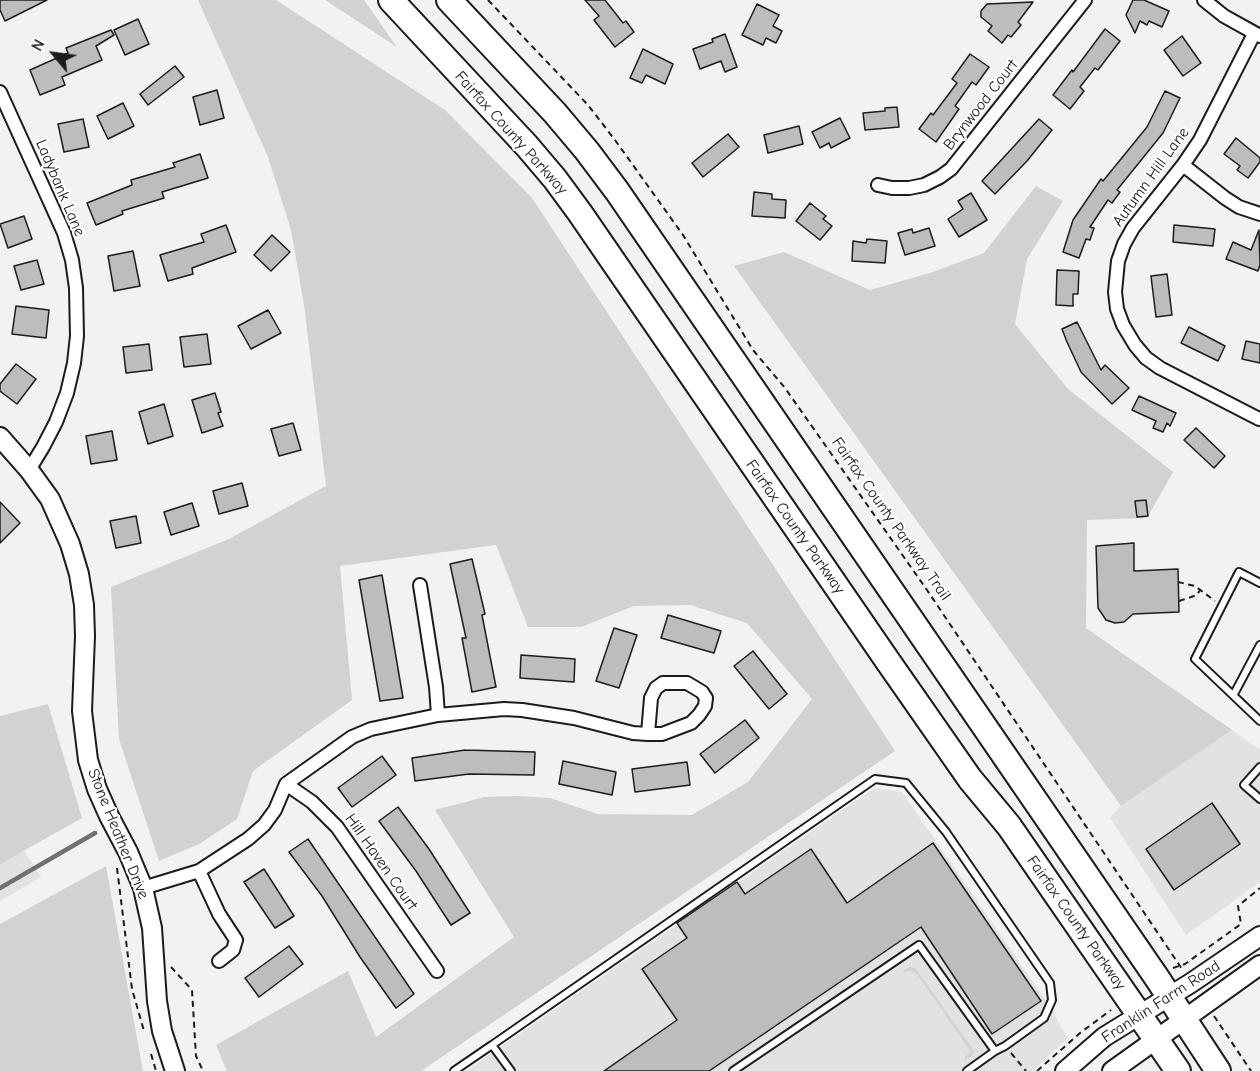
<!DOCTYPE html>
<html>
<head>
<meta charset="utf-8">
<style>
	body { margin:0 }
	#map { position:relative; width:1260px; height:1071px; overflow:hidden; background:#f2f2f2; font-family:"Comic Neue",sans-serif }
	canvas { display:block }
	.north { position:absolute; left:24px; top:24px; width:60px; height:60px; -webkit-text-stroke:4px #fff; paint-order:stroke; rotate:299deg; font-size:16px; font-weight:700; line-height:24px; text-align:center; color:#1c1c1c }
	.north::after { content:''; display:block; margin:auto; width:21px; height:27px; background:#1c1c1c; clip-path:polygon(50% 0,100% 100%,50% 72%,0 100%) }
</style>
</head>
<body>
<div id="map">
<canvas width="1260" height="1071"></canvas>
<div class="north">N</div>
</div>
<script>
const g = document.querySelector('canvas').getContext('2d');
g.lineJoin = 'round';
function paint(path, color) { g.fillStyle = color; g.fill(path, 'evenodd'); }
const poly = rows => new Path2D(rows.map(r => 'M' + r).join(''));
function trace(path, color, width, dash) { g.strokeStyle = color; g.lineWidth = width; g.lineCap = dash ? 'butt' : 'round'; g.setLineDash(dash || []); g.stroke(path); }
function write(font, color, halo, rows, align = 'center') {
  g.font = font + ' "Comic Neue",sans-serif'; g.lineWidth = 4.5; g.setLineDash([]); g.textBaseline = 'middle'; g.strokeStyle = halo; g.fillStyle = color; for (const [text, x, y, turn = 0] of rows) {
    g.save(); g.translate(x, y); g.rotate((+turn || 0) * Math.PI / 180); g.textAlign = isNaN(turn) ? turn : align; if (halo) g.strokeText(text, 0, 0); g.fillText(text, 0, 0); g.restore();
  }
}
paint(poly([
	[1232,730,1260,750,1260,882,1186,935,1110,818,1121,806],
	[874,788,902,792,1045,999,1068,1038,1033,1071,466,1071],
	[0,812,41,877,0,901]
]), '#e2e2e2');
paint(poly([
	[198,0,276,0,445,110,532,198,895,751,421,1071,227,1071,216,1045,348,971,376,1037,514,937,435,810,484,797,517,796,550,798,598,814,692,815,748,782,812,699,747,623,690,605,634,606,581,627,528,627,496,545,340,566,352,700,253,771,237,819,199,844,159,861,119,739,111,587,229,539,326,486,304,305,291,230,268,157],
	[325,0,364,0,397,47],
	[1036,186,1063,201,1027,259,1015,324,1068,389,1173,472,1147,518,1087,520,1086,628,1232,730,1121,806,734,266,784,252,870,290,930,273,984,253],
	[48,704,82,818,0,864,0,716],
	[106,866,143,1071,0,1071,0,924],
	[910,967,916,969,972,1048,974,1052,971,1057,965,1059,965,1056,971,1052,917,974,911,970,903,973,904,970]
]), '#d2d2d2');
trace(poly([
	[0,888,95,833]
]), '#707070', 4.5);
const building = poly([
	[0,0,47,0,5,21,0,10,0,0],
	[585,0,605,0,623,23,626,21,634,32,615,47,594,20,599,16,585,0],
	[1133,0,1144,0,1169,11,1162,27,1149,21,1147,25,1140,21,1135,33,1126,15,1133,0],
	[1033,2,1018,22,1021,25,1011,37,1008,35,1002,43,988,31,992,26,981,17,981,11,987,4,1033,2],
	[757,4,779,15,773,26,782,31,776,43,766,38,763,45,742,35,757,4],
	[138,19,149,44,125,55,114,30,138,19],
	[1105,29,1120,41,1098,70,1095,68,1080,87,1084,91,1070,109,1053,95,1072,70,1073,72,1105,29],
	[111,30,114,35,96,46,102,60,62,77,65,85,40,95,30,70,68,53,66,48,111,30],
	[725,34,737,67,725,72,721,61,700,69,693,49,713,42,712,39,725,34],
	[1182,36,1201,63,1183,76,1164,50,1182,36],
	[643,49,673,64,665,84,646,75,642,83,630,78,643,49],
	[970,54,989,67,976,85,972,82,955,106,959,109,936,142,919,129,931,113,933,115,957,83,952,79,970,54],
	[175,66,184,77,148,105,140,94,175,66],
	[217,90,224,118,200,125,193,97,217,90],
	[1165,91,1180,98,1163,133,1117,190,1120,192,1112,203,1108,200,1090,227,1094,228,1090,240,1086,239,1079,258,1063,252,1073,220,1101,179,1103,181,1147,127,1165,91],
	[123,103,134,126,108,139,97,116,123,103],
	[897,107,899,127,865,130,863,113,885,111,885,108,897,107],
	[840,118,850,138,831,148,829,143,820,148,812,132,840,118],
	[83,119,89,147,64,152,58,124,83,119],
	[1039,119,1052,130,1027,161,995,194,982,181,1039,119],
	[799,126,803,144,768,153,764,135,799,126],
	[728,134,739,147,703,177,692,163,728,134],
	[1236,138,1260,158,1260,162,1248,178,1237,170,1240,166,1224,154,1236,138],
	[200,154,208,178,162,192,164,198,122,211,123,214,96,225,87,203,132,185,131,180,175,167,173,163,200,154],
	[754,192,772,194,772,199,786,200,785,218,752,216,754,192],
	[971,193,987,220,959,237,948,219,963,209,958,201,971,193],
	[810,203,826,216,823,219,832,226,820,240,796,221,810,203],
	[24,216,32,239,8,248,0,224,24,216],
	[226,225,236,252,192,268,193,274,168,281,160,255,204,242,201,234,226,225],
	[1174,225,1215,229,1213,246,1173,242,1174,225],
	[929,228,935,246,905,255,898,233,912,229,913,233,929,228],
	[1259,230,1260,265,1258,271,1226,259,1233,242,1251,250,1259,230],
	[272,235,290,252,271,271,254,255,272,235],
	[867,239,887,241,885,263,852,261,853,241,866,243,867,239],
	[133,251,140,286,114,291,108,256,133,251],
	[37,260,44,284,21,290,14,266,37,260],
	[1057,270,1079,271,1078,294,1073,294,1073,306,1056,305,1057,270],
	[1167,274,1172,315,1156,317,1151,276,1167,274],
	[16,306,49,310,46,338,12,334,16,306],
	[268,310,281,333,251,349,238,326,268,310],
	[1077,322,1101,370,1105,365,1129,388,1112,404,1081,372,1067,342,1062,329,1077,322],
	[1189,327,1225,346,1218,361,1181,343,1189,327],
	[207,334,211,364,184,367,180,337,207,334],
	[1246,341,1260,344,1260,363,1242,359,1246,341],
	[149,344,152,370,126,373,123,347,149,344],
	[16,364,36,379,17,404,0,391,0,384,16,364],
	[215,393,221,412,218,413,223,426,202,433,192,400,215,393],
	[1139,396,1176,413,1170,426,1167,423,1163,432,1153,428,1156,421,1132,410,1139,396],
	[164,404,173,436,148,444,139,412,164,404],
	[293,423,301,450,279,456,271,429,293,423],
	[1196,428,1225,456,1214,468,1184,440,1196,428],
	[112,431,117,460,91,464,86,436,112,431],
	[242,483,248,506,219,514,213,491,242,483],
	[1146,500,1148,516,1137,517,1135,501,1146,500],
	[0,502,20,523,0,543,0,502],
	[192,503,199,526,171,535,164,512,192,503],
	[136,516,141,543,116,548,110,521,136,516],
	[1134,543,1134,571,1178,569,1179,612,1133,614,1124,622,1115,623,1106,620,1098,608,1096,546,1134,543],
	[472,559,485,614,482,615,496,687,472,692,462,638,466,638,450,564,472,559],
	[382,575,403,698,380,701,359,580,382,575],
	[668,615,721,631,714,653,661,638,668,615],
	[614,628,637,635,619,688,596,681,614,628],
	[753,651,787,694,769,709,734,666,753,651],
	[521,655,575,659,574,682,520,678,521,655],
	[745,720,759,738,715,773,700,754,745,720],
	[465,750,535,752,534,775,469,774,415,781,412,758,465,750],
	[382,756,396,775,352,807,338,788,382,756],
	[563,761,616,772,612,795,559,784,563,761],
	[687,762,690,785,635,792,632,769,687,762],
	[1212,803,1240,844,1174,890,1146,849,1212,803],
	[398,807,429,849,470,913,451,925,416,871,379,821,398,807],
	[308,839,414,994,396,1008,360,957,322,896,289,852,308,839],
	[933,843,1041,1001,992,1034,921,927,709,1071,604,1071,677,1020,642,969,687,938,677,923,737,882,745,894,811,849,847,903,933,843],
	[264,869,294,916,275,928,244,882,264,869],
	[289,946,303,964,259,997,245,978,289,946]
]);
paint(building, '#bdbdbd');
trace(building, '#1c1c1c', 1.5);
const lane = poly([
	[1260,583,1239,572,1195,659,1260,721],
	[1234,694,1260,645],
	[1260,767,1244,785,1260,799],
	[492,1045,875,779,906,783,946,832,1050,983,1052,1000,1044,1018,1005,1046,995,1051],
	[454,1071,492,1045,511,1071],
	[733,1071,919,945,995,1051,967,1071]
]);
const street = poly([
	[1204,0,1224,16,1260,36],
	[1254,34,1200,140,1183,165,1133,228,1124,244,1118,261,1115,292,1117,309,1123,325,1135,345,1146,358,1160,368,1259,419],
	[0,92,64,233,72,260,76,288,77,336,74,363,67,393,56,422,43,447,29,470],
	[1183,165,1225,198,1239,207,1260,214],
	[878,185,892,188,909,188,924,185,940,177,951,169,1085,0],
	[420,585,436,687,438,715],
	[286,784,312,802,337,827,437,971],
	[199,871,219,914,236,940,233,950,219,961],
	[143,888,199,871,248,839,264,825,275,810,286,784,352,737,371,729,438,715,504,709,522,710,574,718,633,733,648,734,662,734,691,723,699,715,705,706,706,698,702,692,687,683,663,683,656,688,651,698,648,734]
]);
const secondary = poly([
	[0,437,29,470,50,499,70,544,79,574,84,605,85,636,82,711,88,760,97,789,109,816,128,852,143,888,152,928,157,1001,162,1031,175,1071],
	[1065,1071,1104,1037,1191,983,1260,936],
	[1112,1071,1260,965]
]);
const highway = poly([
	[391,0,527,146,555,179,580,213,887,660,970,779,1009,826,1178,1071],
	[449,0,555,113,587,151,617,191,1157,978,1218,1071]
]);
trace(lane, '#1c1c1c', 10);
trace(street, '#1c1c1c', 16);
trace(secondary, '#1c1c1c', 22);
trace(highway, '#1c1c1c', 28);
trace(poly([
	[488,0,588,105,615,140,683,235,753,350,785,388,927,590,1182,969],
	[1178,582,1195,586,1215,601],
	[1179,601,1197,595,1200,590],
	[117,868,132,989,144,1031],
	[171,967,192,990,196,1056,203,1071],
	[1173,968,1185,964,1241,924,1238,906,1260,888],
	[1214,1016,1251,1071],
	[1011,1053,1026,1071],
	[151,1054,156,1071],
	[1037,1071,1080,1033,1111,1010]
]), '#1c1c1c', 2, [6, 4.5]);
trace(lane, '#fff', 6);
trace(street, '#fff', 12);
trace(secondary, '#fff', 18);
trace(highway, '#fff', 24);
write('16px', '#1c1c1c', '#fff', [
	["Brynwood Court",981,105,-52],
	["Fairfax County Parkway",511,133,48],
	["Autumn Hill Lane",1151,177,-54],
	["Ladybank Lane",60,188,67],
	["Fairfax County Parkway Trail",891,519,55],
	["Fairfax County Parkway",795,527,55],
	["Stone Heather Drive",118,834,68],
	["Hill Haven Court",381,862,55],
	["Fairfax County Parkway",1076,923,55],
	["Franklin Farm Road",1161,1002,-33]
]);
</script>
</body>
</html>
